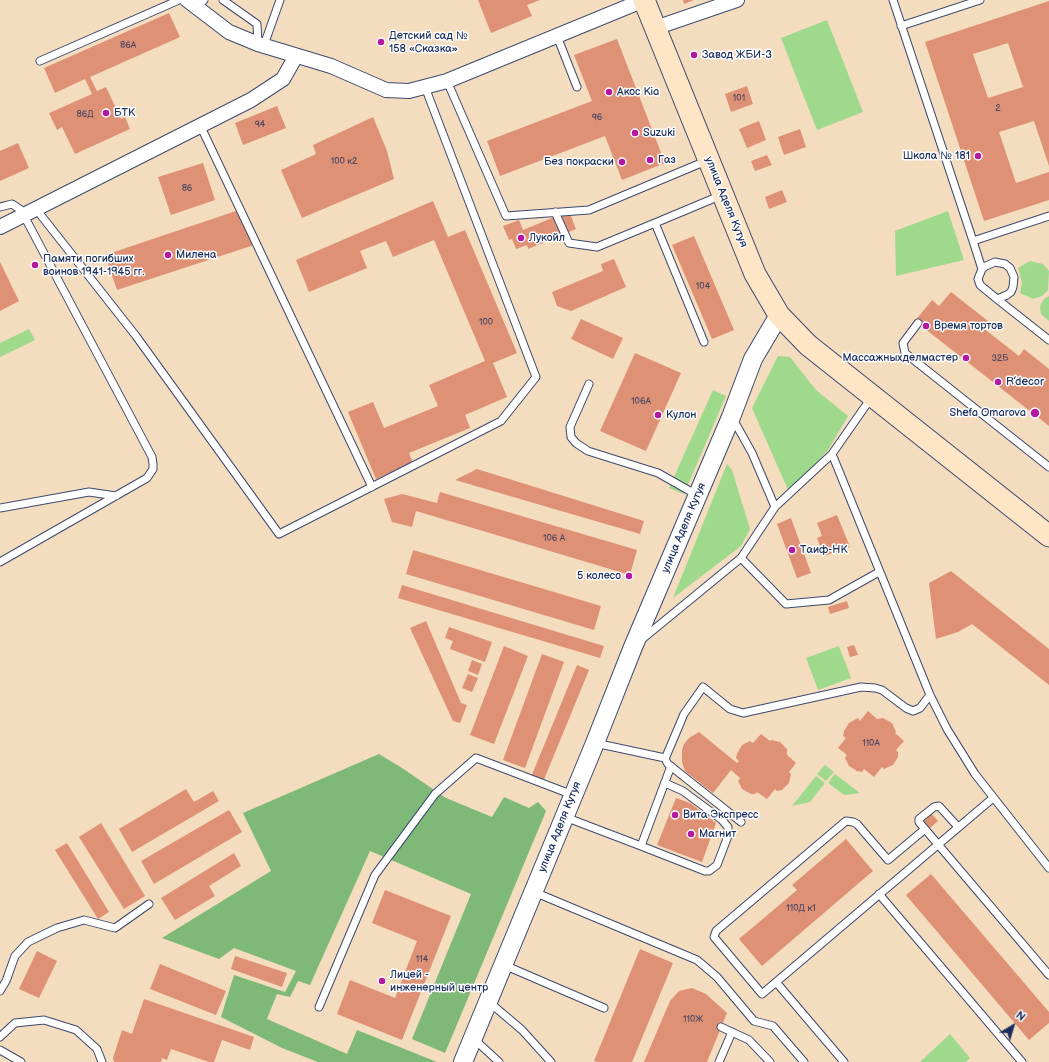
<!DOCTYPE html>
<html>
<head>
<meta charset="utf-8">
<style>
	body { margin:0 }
	#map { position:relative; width:1049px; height:1062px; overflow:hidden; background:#f4dcbf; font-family:"Balsamiq Sans",sans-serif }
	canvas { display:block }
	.north { position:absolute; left:993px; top:1006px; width:40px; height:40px; -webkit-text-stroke:3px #fff; paint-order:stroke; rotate:38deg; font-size:11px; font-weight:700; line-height:16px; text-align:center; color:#1b2f5e }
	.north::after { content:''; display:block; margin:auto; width:14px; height:18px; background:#1b2f5e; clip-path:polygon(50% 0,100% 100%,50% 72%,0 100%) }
</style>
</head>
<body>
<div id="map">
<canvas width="1049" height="1062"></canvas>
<div class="north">N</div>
</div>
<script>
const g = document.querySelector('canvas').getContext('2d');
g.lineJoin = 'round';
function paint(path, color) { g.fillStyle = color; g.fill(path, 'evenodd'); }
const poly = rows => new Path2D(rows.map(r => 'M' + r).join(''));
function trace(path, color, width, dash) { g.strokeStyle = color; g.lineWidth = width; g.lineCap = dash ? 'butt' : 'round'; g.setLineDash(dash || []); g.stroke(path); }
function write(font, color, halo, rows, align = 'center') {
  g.font = font + ' "Balsamiq Sans",sans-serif'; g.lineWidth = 3; g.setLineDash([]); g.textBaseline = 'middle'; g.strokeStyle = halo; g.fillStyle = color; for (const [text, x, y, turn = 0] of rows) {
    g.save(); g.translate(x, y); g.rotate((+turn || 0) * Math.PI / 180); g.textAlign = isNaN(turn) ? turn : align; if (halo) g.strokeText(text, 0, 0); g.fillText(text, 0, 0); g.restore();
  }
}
paint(poly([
	[827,20,863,112,817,130,781,38],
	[948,211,964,260,896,276,895,231],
	[1030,261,1043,264,1049,271,1048,290,1042,296,1033,299,1020,293,1022,282,1018,268],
	[1049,296,1049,321,1041,314,1040,306,1044,299],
	[29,329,35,340,0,357,0,343],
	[778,356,790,357,816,390,848,416,828,450,789,492,752,408],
	[713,390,726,396,684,494,669,488],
	[727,464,732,470,750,529,741,546,673,598],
	[839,646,851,678,818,690,806,658],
	[825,765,834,772,826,781,817,774],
	[835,774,860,793,844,795,828,783],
	[816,776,825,783,810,802,792,806],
	[950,1034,970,1058,966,1062,920,1062]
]), '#9fd98c');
paint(poly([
	[379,754,402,768,446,798,492,817,504,797,529,808,538,802,546,811,445,1053,412,1039,471,894,370,851,310,985,298,981,290,997,277,994,267,1019,347,1054,357,1030,437,1062,318,1062,282,1048,221,1017,234,975,285,992,296,971,234,948,219,959,162,938,271,871,243,813]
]), '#7fb978');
paint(poly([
	[478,0,540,0,527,5,532,16,491,33],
	[683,0,694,0,684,4],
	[1049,1,1049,166,1034,121,999,132,1016,183,1049,172,1049,200,984,221,925,42],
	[1008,43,1023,87,988,98,973,54],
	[169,13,180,37,90,77,97,91,106,87,121,119,125,117,130,129,75,154,62,127,57,130,49,113,92,94,85,79,55,93,44,68],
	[617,39,665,163,622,180,605,136,500,176,487,141,592,101,574,55],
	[747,86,753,104,731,112,725,94],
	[277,106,286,128,243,145,235,123],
	[373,117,387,151,394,179,302,218,281,170,316,154,313,145],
	[759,121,766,140,747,148,739,129],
	[800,129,806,147,784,155,778,137],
	[18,143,29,168,0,181,0,151],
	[767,155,772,165,755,171,751,161],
	[203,163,215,200,171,215,158,177],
	[782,190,787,202,769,209,765,197],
	[433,201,448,237,465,230,517,353,493,363,507,397,465,415,470,428,409,453,413,463,376,479,348,412,373,402,384,428,438,406,429,385,485,361,434,240,393,257,386,241,360,251,367,268,309,292,296,260],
	[242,209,254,245,117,290,105,255],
	[569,211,576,229,528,249,527,245,516,249,512,239,509,240,503,226,519,220,523,230],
	[694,236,734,330,712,339,672,245],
	[614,259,626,287,571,311,557,306,552,292,603,271,601,264],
	[0,262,19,301,0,311],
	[951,292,988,321,983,328,1019,356,1024,349,1049,369,1049,426,915,321,932,300,939,306],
	[581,319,623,338,613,359,571,339],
	[635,353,681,373,646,451,600,431],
	[477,469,644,521,640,534,455,480],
	[440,492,637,550,630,575,416,511,412,527,392,522,384,499,402,494,437,503],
	[837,515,850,547,824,556,817,538,822,536,817,523],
	[791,518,811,573,797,578,777,524],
	[413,550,601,606,594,630,406,574],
	[951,571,1049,649,1049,685,972,624,958,632,936,639,929,583],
	[402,585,604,646,600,658,398,598],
	[847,601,849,608,830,614,828,607],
	[426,621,461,703,467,705,460,723,453,721,410,628],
	[449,627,492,642,485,662,450,649,453,641,445,638],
	[854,645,858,655,850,657,847,647],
	[504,646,528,656,494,744,470,735],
	[542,654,564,662,525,768,503,760],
	[472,660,482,664,478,675,468,671],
	[577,665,589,670,543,782,531,777],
	[468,674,478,678,472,692,462,688],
	[868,711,877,719,883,718,892,723,896,732,895,733,904,741,896,750,898,752,898,757,893,765,884,769,882,767,874,777,864,769,862,772,857,771,849,766,845,758,847,755,838,748,846,738,843,736,844,731,849,723,858,718,860,721],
	[699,732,737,763,739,761,736,758,737,754,742,745,750,741,753,743,761,734,770,741,771,740,780,742,787,749,787,755,796,763,789,772,791,774,789,783,782,790,777,791,775,789,767,799,757,792,755,794,751,794,742,789,738,781,740,778,731,770,713,793,685,771,682,762,682,750,684,744,689,738],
	[186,789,194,802,213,791,219,801,132,852,119,829],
	[676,798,690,803,716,823,702,862,657,845],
	[229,810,242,832,154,884,141,861],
	[931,813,938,821,930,828,923,820],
	[101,823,145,896,124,909,79,837],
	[846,839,873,871,762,966,739,939,797,890,792,885],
	[67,843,109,912,98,919,55,850],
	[234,853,241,866,209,886,215,896,175,920,161,898],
	[931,874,1049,1012,1049,1023,1029,1040,906,895],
	[385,890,451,916,402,1040,337,1014,350,980,395,998,417,941,372,923],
	[640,949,673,963,632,1062,597,1062,594,1061],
	[37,951,57,961,39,998,19,989],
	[235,956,287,973,282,987,231,969],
	[160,964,226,991,216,1015,150,989],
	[692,988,706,994,727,1013,707,1062,644,1062,670,1001,679,991],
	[144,999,254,1037,250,1050,222,1040,214,1062,209,1062,171,1049,167,1060,162,1058,161,1062,114,1062,113,1058,122,1030,132,1034]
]), '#df9175');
const service = poly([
	[223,0,257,24,258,44],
	[893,0,973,241,1049,216],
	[197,8,204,0],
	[901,26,980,0],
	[557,36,577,87],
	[264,45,280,0],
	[40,61,179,0],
	[447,81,506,216,589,210,706,161],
	[200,125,372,487],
	[0,207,12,204,21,210,152,457,153,464,153,469,147,478,0,562],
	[36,209,136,336,279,534,501,421,536,377,425,87],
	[555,212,569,243,597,247,655,223],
	[973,241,982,269],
	[997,299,1007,295,1011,292,1013,287,1014,277,1010,268,1005,264,995,262,986,266,982,269,978,279,980,285,997,299,1049,340],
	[918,323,903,343,905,353,1049,467],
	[704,342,655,223,722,195],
	[589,384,570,427,571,437,576,443,588,451,658,473,697,495],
	[733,419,752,453,775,507],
	[832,454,930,695,947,729,975,774,1049,868],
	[0,508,89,492,116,496],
	[741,558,786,604,829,600,879,572],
	[641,640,741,558,775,507,832,454,871,398],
	[595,743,665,758],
	[565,817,641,846,671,766],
	[741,822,668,764,665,759,684,714,703,687,730,709,743,713,861,687,875,688,882,690,906,708,913,711,920,708,930,695],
	[958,827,939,806,934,807,919,819,919,822,1049,975],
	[925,829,888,860,857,824,853,822,846,821,716,931,714,937,762,994,993,798],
	[641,846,705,871,709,871,717,865,728,836,728,827,722,820,683,791,665,783],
	[534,892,697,960,717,977,754,1021,773,1026,804,1062],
	[879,894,1022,1062],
	[504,965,604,1008],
	[776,982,844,1062],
	[0,991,6,981,15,956,28,942,57,928,84,920,115,928,149,904],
	[489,1002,522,1030,551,1062],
	[319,1007,375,875,435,794,476,758,573,795],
	[721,1027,749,1040,770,1062],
	[0,1037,15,1023,44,1020,76,1030,97,1049,102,1062],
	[474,1039,499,1062],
	[0,1050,21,1062],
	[719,1062,732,1032]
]);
const minor = poly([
	[187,0,229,32,258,44,331,66,386,90,409,91,447,81,644,0],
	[655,28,737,0],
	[0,227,251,100,283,79,296,56]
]);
const tertiary = poly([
	[463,1062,595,743,633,647,731,417,753,359,779,315]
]);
const secondary = poly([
	[644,0,755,274,779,315,808,345,1049,536]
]);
trace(service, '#3c496d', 9);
trace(minor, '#3c496d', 16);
trace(tertiary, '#3c496d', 20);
trace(secondary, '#3c496d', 23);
trace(service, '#fff', 7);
trace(minor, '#fff', 14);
trace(tertiary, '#fff', 18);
trace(secondary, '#fde5c5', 21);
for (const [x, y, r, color] of [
	[381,42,4,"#b5179e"],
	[694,55,4,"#b5179e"],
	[609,92,4,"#b5179e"],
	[106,113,4,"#b5179e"],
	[635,133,4,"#b5179e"],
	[978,156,4,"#b5179e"],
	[650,160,4,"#b5179e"],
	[622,162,4,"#b5179e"],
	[521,238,4,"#b5179e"],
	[168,255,4,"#b5179e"],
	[35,265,4,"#b5179e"],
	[926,326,4,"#b5179e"],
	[966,358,4,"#b5179e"],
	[998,382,4,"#b5179e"],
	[1035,413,5,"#b5179e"],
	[658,415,4,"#b5179e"],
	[792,550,4,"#b5179e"],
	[629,576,4,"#b5179e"],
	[675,815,4,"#b5179e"],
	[691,834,4,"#b5179e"],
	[382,981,4,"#b5179e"]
]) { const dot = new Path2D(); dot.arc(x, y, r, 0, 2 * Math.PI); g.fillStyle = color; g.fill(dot); trace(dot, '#fff', 1.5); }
write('9px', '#4c4864', null, [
	["86А",128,46],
	["101",739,99],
	["2",998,109],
	["86Д",85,115],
	["96",597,118],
	["94",260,125],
	["100 к2",344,162],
	["86",187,189],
	["104",703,287],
	["100",486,323],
	["32Б",1000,359],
	["106А",641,402],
	["106 А",554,539],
	["110А",871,744],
	["110Д к1",801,909],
	["114",422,960],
	["110Ж",693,1020]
]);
write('11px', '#1b2f5e', '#fff', [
	["Детский сад №",389,36],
	["158 «Сказка»",389,49],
	["Завод ЖБИ-3",702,55],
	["Акос Kia",617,92],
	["БТК",114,113],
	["Suzuki",643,133],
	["Школа № 181",970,156,"right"],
	["Газ",658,160],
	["Без покраски",614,162,"right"],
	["Лукойл",529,238],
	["Милена",176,255],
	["Памяти погибших",43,259],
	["воинов 1941-1945 гг.",43,272],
	["Время тортов",934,326],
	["Массажныхделмастер",958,358,"right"],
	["R’decor",1006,382],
	["Shefa Omarova",1026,413,"right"],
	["Кулон",666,415],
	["Таиф-НК",800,550],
	["5 колесо",621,576,"right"],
	["Вита Экспресс",683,815],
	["Магнит",699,834],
	["Лицей -",390,975],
	["инженерный центр",390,988]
], 'left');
write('11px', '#1b2f5e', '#fff', [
	["улица Аделя Кутуя",726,202,68],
	["улица Аделя Кутуя",684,528,-67],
	["улица Аделя Кутуя",560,827,-68]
]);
</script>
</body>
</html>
